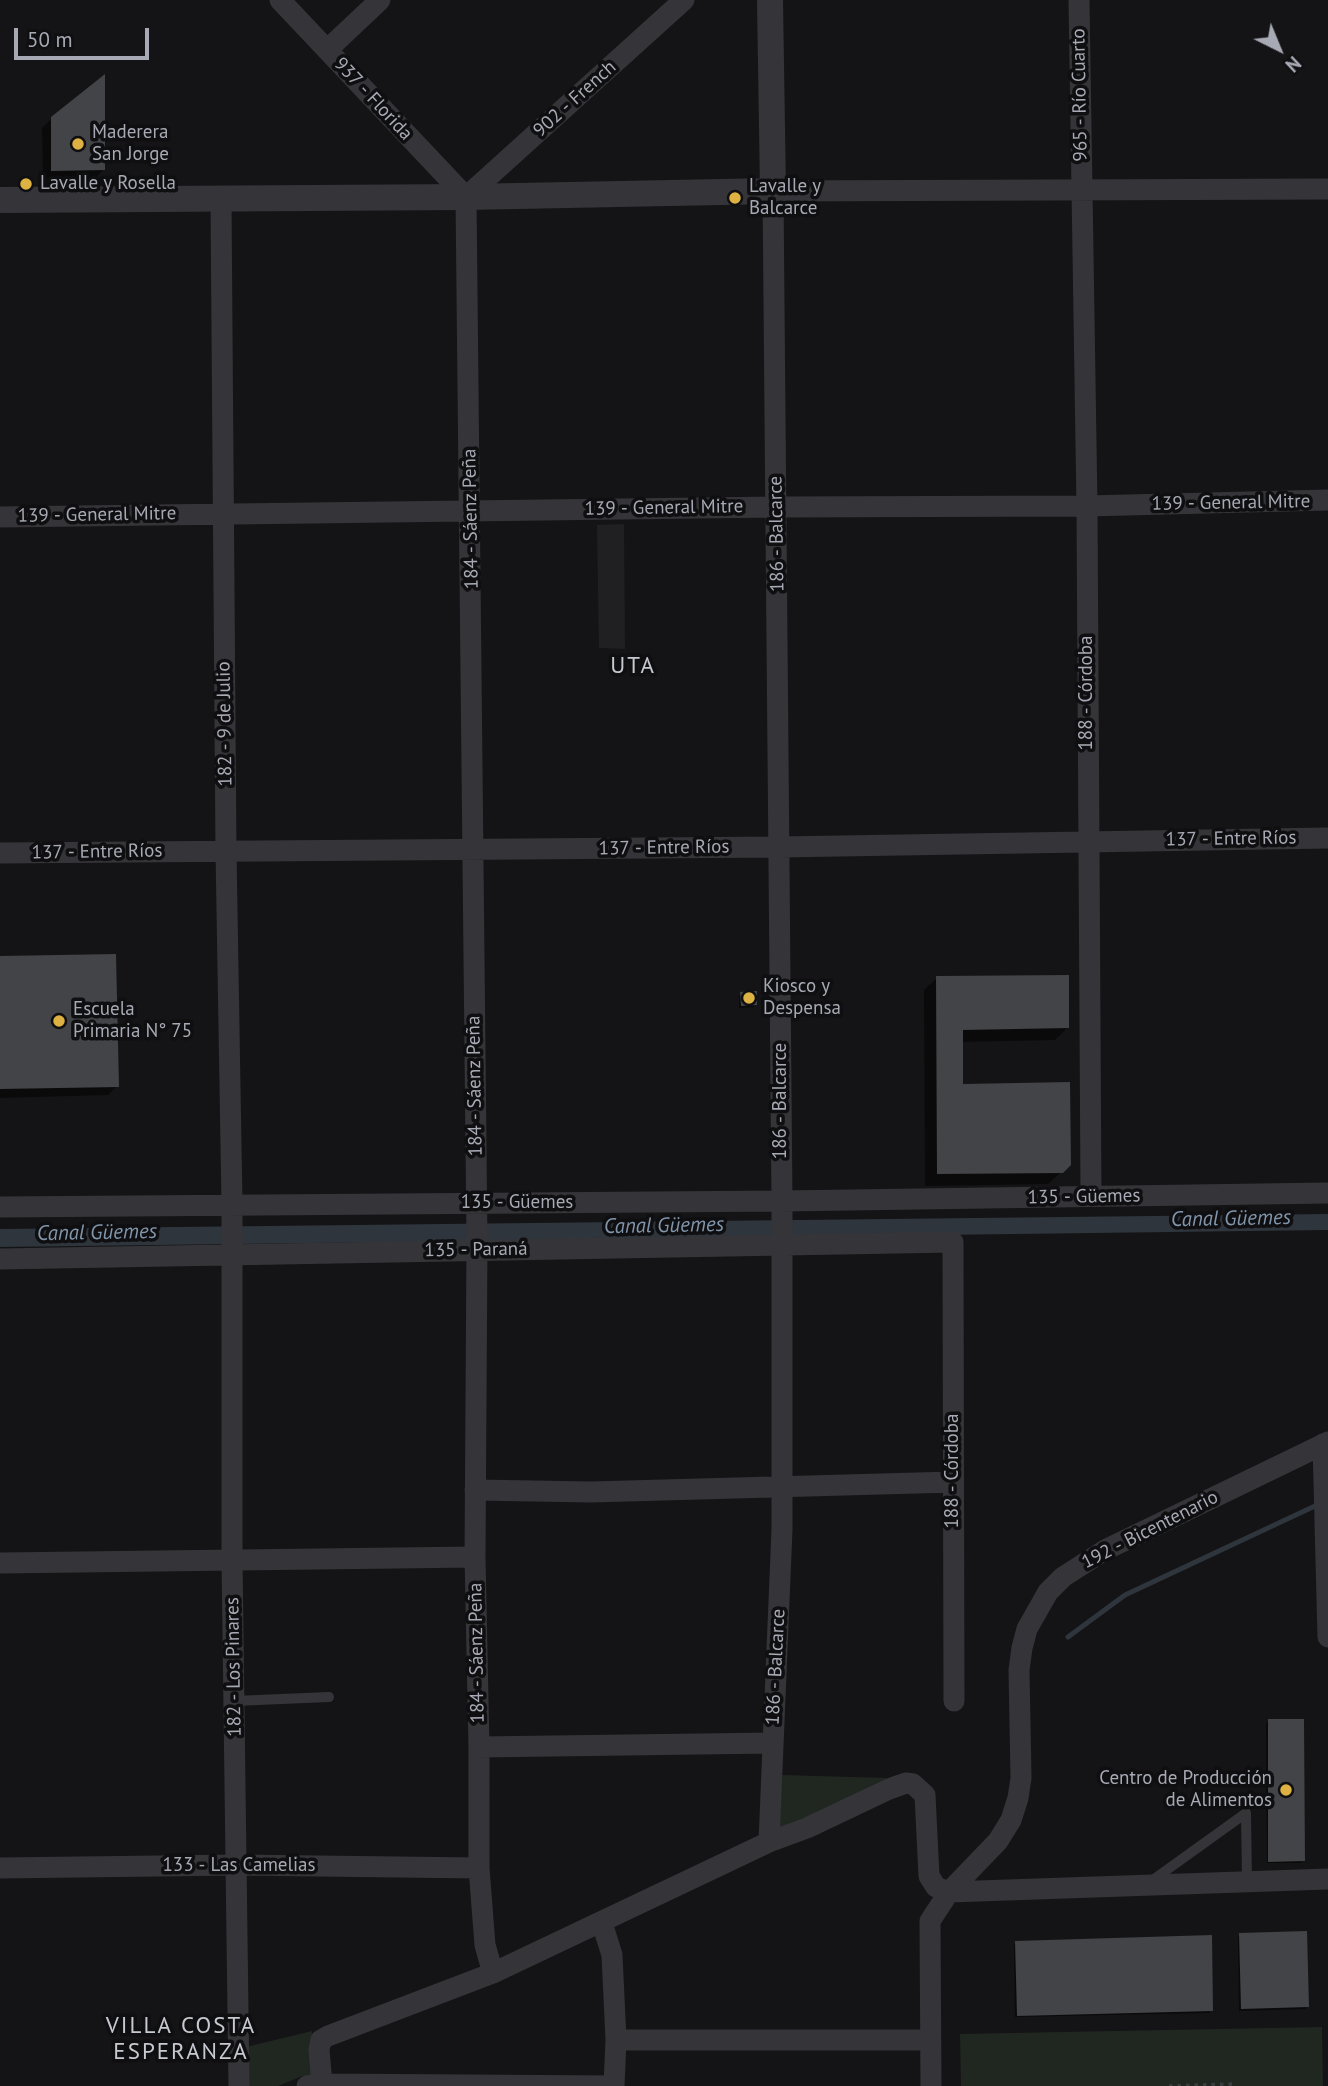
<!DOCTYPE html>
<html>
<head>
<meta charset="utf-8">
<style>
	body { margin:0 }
	#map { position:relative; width:1328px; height:2086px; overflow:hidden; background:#141315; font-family:"PT Sans",sans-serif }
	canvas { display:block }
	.north { position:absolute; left:1244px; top:14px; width:70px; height:70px; -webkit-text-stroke:5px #0f0e10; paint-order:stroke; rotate:137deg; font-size:19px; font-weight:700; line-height:28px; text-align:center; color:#a7aab4 }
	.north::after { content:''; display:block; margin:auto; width:24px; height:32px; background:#a7aab4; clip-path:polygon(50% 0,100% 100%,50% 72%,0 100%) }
	.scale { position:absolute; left:14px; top:28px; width:135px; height:32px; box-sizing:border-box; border:4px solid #a7aab4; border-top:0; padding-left:9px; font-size:21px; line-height:24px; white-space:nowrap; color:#a7aab4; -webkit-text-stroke:5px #0f0e10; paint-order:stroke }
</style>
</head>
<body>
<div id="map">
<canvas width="1328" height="2086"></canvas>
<div class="north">N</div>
<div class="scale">50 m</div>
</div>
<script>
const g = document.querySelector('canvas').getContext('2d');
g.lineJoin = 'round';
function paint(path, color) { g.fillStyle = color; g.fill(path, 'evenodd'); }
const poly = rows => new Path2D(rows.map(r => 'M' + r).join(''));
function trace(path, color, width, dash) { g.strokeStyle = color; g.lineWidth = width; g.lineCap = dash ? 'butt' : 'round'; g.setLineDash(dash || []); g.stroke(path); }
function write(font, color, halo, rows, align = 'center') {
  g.font = font + ' "PT Sans",sans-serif'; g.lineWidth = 7; g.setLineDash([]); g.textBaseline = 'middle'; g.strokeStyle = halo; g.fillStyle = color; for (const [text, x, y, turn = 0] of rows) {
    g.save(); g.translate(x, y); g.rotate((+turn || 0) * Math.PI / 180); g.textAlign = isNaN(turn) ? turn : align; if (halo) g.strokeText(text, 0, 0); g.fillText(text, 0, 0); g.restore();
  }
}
paint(poly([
	[624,524,625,649,599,648,597,525]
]), '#202022');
paint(poly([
	[782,1775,887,1778,777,1833],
	[1322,2027,1323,2086,961,2086,960,2034],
	[312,2031,320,2076,302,2076,278,2086,244,2086,246,2047]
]), '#202721');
paint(poly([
	[1328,1214,1328,1230,0,1247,0,1229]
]), '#2e353c');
paint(poly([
	[52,118,103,170,94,179,43,179,42,128],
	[0,958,117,1086,108,1095,0,1098],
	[937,978,1067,1028,1055,1040,961,1042,961,1085,1069,1165,1048,1184,925,1186,924,990],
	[741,993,756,1004,753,1007,739,1008,739,996],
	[1268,1721,1303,1861,1301,1863,1267,1863,1266,1724],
	[1240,1935,1308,2006,1305,2009,1239,2011,1238,1937],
	[1016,1943,1212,2010,1209,2013,1015,2017,1014,1945]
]), '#0007');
trace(poly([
	[1068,1637,1125,1595,1315,1506]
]), '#2e353c', 5);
paint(poly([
	[105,74,105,170,51,171,51,117],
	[116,954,119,1087,0,1089,0,956],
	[1069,975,1069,1028,963,1030,963,1084,1070,1082,1071,1165,1063,1173,937,1174,936,976],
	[757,991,757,1005,741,1006,740,992],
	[1268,1719,1304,1719,1305,1861,1268,1862],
	[1307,1931,1309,2007,1241,2009,1239,1933],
	[1212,1935,1213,2011,1017,2016,1015,1941]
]), '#434448');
trace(poly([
	[1169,2086,1233,2084]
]), '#3b3c40', 3.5, [3.5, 5]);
trace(poly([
	[234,1701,329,1697],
	[1150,1882,1246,1813,1247,1881]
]), '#353539', 10);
trace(poly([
	[280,0,466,197],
	[1079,0,1087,506,1091,1196],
	[327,50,380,0],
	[466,197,477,1241,475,1557,479,1747,479,1868,485,1945,493,1973],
	[466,197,684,0],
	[221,200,226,851,232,1204,232,1559,239,2086],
	[0,517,777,507,1087,506,1328,500],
	[0,853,779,847,1328,838],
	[0,1207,782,1201,1328,1193],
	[0,1259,953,1242,954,1701],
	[1323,1444,1328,1637],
	[475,1490,591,1492,953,1482],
	[0,1563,475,1557],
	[479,1747,773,1743],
	[769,1842,782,1529,782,1201,773,191,1328,189],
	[0,1868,237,1865,479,1868],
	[602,1923,612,1955,616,2040,614,2086],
	[616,2040,930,2040],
	[322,2084,319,2050,321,2040,328,2036,493,1973,769,1842,807,1828,889,1789,906,1783,913,1784,925,1795,929,1876,936,1887,949,1892,1328,1879],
	[307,2086,322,2084,614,2086],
	[931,2086,930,1921,949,1892,998,1841,1011,1820,1018,1798,1021,1778,1019,1670,1022,1648,1027,1629,1048,1592,1063,1577,1105,1550,1328,1442]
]), '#353539', 21);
trace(poly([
	[0,200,466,197,773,191,770,0]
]), '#353539', 26);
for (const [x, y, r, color] of [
	[78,144,7,"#ddb243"],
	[26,184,7,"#ddb243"],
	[735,198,7,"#ddb243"],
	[749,998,7,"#ddb243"],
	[59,1021,7,"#ddb243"],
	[1286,1790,7,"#ddb243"]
]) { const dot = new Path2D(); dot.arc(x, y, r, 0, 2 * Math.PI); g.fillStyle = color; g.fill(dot); trace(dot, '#0f0e10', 2.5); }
write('19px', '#a7aab4', '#0f0e10', [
	["965 - Río Cuarto",1080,95,-91],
	["937 - Florida",373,99,47],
	["902 - French",575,99,-42],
	["139 - General Mitre",1231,503,-1],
	["139 - General Mitre",664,508,-1],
	["139 - General Mitre",97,515,-1],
	["184 - Sáenz Peña",471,519,-91],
	["186 - Balcarce",777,534,-91],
	["188 - Córdoba",1087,693,-90],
	["182 - 9 de Julio",225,724,-91],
	["137 - Entre Ríos",1231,839,-1],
	["137 - Entre Ríos",664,848,-1],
	["137 - Entre Ríos",97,852,-1],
	["184 - Sáenz Peña",475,1086,-91],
	["186 - Balcarce",781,1101,-90],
	["135 - Güemes",1084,1197,-1],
	["135 - Güemes",517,1203],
	["135 - Paraná",476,1250,-1],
	["188 - Córdoba",953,1471,-90],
	["192 - Bicentenario",1150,1530,-27],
	["184 - Sáenz Peña",477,1653,-91],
	["182 - Los Pinares",234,1667,-91],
	["186 - Balcarce",776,1667,-87],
	["133 - Las Camelias",239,1866]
]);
write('19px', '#a7aab4', '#0f0e10', [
	["Maderera",92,133],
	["San Jorge",92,155],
	["Lavalle y Rosella",40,184],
	["Lavalle y",749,187],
	["Balcarce",749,209],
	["Kiosco y",763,987],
	["Despensa",763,1009],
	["Escuela",73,1010],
	["Primaria N° 75",73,1032],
	["Centro de Producción",1272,1779,"right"],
	["de Alimentos",1272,1801,"right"]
], 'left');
write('italic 21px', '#8195ab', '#0f0e10', [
	["Canal Güemes",1231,1219,-1],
	["Canal Güemes",664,1226,-1],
	["Canal Güemes",97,1233,-1]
]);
g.letterSpacing = '2px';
write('23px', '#c7c9d0', '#0f0e10', [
	["UTA",633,666],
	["VILLA COSTA",181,2026],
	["ESPERANZA",181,2052]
]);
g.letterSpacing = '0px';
</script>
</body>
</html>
